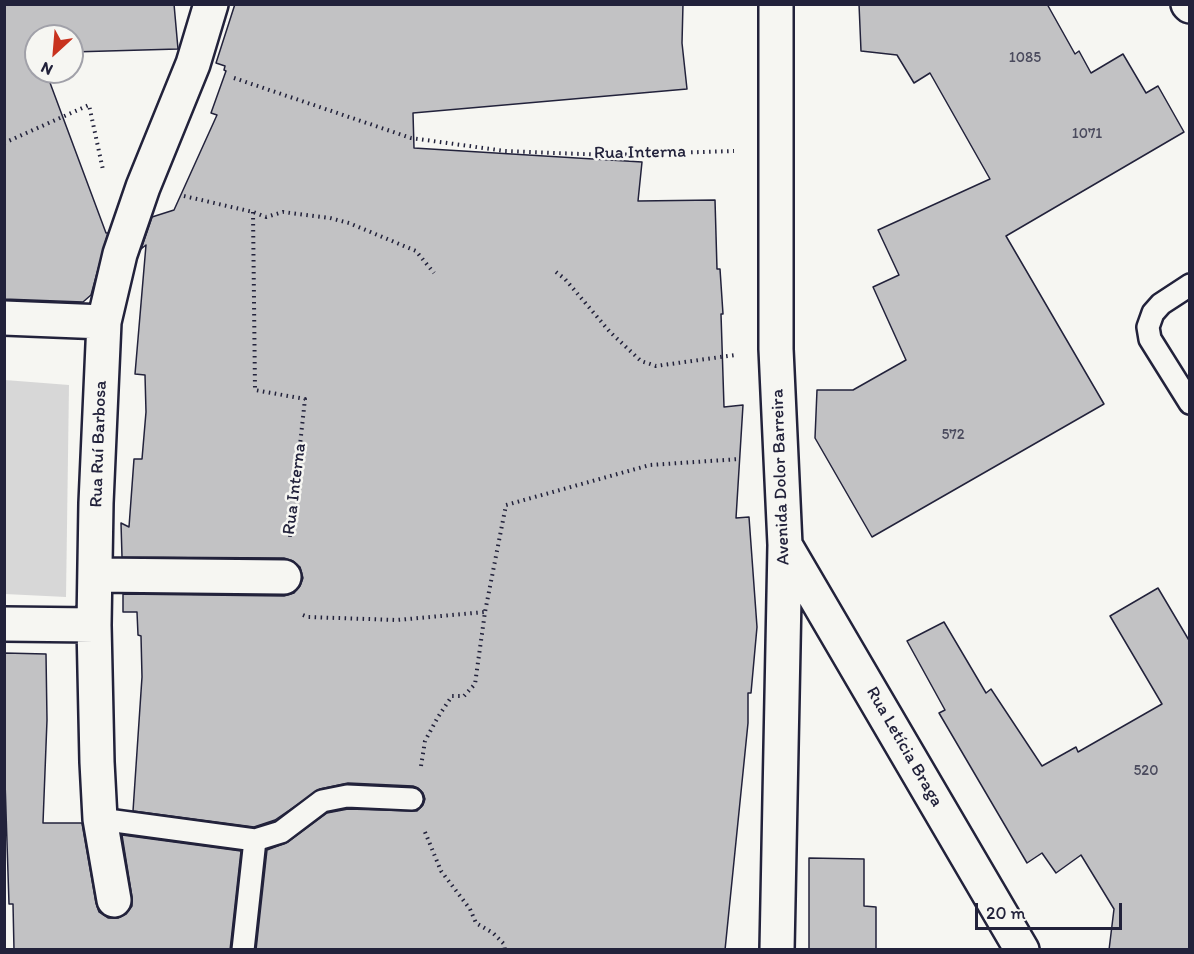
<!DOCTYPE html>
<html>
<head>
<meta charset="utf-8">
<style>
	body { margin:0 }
	#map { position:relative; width:1194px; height:954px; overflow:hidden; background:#f6f6f2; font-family:Itim,sans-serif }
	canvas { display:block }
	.frame { position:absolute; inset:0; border:6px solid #22223b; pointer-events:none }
	.north { position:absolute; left:24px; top:24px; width:60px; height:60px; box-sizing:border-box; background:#f6f6f2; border:2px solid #a1a1a9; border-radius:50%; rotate:206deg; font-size:16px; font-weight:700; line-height:24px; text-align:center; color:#22223b }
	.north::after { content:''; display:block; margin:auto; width:21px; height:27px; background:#c8321e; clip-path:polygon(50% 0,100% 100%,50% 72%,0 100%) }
	.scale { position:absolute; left:975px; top:903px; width:147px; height:27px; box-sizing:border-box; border:3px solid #22223b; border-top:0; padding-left:8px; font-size:18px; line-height:21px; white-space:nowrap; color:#22223b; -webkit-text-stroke:4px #f6f6f2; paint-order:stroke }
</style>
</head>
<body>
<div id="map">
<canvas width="1194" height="954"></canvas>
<div class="frame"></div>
<div class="north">N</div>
<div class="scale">20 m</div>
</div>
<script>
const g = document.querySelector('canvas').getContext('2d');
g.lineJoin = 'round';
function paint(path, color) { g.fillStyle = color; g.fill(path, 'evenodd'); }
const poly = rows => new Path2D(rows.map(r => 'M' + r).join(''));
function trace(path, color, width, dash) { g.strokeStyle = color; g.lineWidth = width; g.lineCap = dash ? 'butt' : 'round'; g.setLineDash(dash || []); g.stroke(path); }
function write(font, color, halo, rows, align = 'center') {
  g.font = font + ' Itim,sans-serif'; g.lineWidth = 5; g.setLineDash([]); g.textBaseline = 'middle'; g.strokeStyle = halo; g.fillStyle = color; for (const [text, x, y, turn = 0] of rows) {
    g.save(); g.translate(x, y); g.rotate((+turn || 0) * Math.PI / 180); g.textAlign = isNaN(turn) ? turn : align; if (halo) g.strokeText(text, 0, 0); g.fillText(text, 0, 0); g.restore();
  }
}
paint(poly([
	[5,380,69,385,66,597,5,594]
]), '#d7d7d7');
const building = poly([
	[4,4,174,4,178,49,72,52,72,36,36,36,36,72,46,72,106,233,108,233,91,295,83,302,4,299,4,4],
	[235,4,683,4,682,43,687,89,413,113,414,148,642,162,638,201,715,200,717,269,720,269,723,314,721,314,724,407,743,405,736,518,749,517,757,627,751,693,748,693,748,723,725,950,256,950,267,850,288,842,327,813,348,809,417,811,423,805,425,799,423,793,418,788,413,786,348,783,320,789,275,820,254,827,133,811,142,677,141,636,138,635,137,612,123,612,123,594,284,596,294,593,300,586,303,578,300,567,293,561,284,558,122,557,121,523,129,527,134,459,142,459,146,412,145,375,135,374,146,245,141,249,152,217,174,210,217,115,211,113,226,71,224,70,225,66,216,63,235,4],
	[859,4,1047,4,1075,54,1079,51,1091,73,1123,54,1146,93,1158,86,1184,132,1006,236,1104,404,872,537,815,438,817,390,853,390,906,360,873,287,899,275,878,230,990,179,930,73,914,83,897,55,861,51,859,4],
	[1158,588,1190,642,1190,950,1109,950,1114,909,1081,855,1056,873,1042,853,1027,863,939,713,945,710,907,641,944,622,986,693,991,689,1042,766,1076,747,1078,752,1162,704,1110,616,1158,588],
	[4,653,46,654,47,720,43,823,82,823,96,903,99,912,108,918,118,918,126,914,132,906,132,897,122,835,241,851,230,950,14,950,13,904,9,904,4,750,4,653],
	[809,858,864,859,864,906,876,907,876,950,809,950,809,858]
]);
paint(building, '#c2c2c4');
trace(building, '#22223b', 1.5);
const service = poly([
	[1190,285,1161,304,1153,313,1148,327,1150,339,1190,403],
	[100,819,255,840,281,832,322,801,347,796,412,799],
	[243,950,255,840]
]);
const minor = poly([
	[776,4,776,349,785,545,777,950],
	[1188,4,1190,6],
	[4,318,104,322],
	[785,545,1022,950],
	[95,575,284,577],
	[4,624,94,625],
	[114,900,100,819,97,762,94,625,96,503,104,322,120,254,143,187,193,64,211,4]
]);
trace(service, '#22223b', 26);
trace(minor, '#22223b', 38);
trace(poly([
	[234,78,411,138,505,151,607,155,734,151],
	[4,143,89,105,103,170],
	[184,196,253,212,266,217,283,212,330,218,349,223,416,251,434,273],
	[253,212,255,390,305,399,290,537],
	[556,272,565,279,610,332,641,361,656,366,735,355],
	[303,615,308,617,397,620,485,612],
	[421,766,425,741,438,717,452,696,464,696,475,684,485,612,506,505,650,465,740,459],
	[425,832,441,871,470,909,476,923,493,933,504,944,505,950]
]), '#22223b', 4, [1.5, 4.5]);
trace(service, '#f6f6f2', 21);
trace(minor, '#f6f6f2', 33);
write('15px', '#4a4a5d', null, [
	["1085",1025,58],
	["1071",1087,134],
	["572",953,435],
	["520",1146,771]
]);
write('18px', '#22223b', '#f6f6f2', [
	["Rua Interna",640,153,-1],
	["Rua Ruí Barbosa",99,444,-88],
	["Avenida Dolor Barreira",781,477,-92],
	["Rua Interna",295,489,-83],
	["Rua Letícia Braga",904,747,60]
]);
</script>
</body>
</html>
